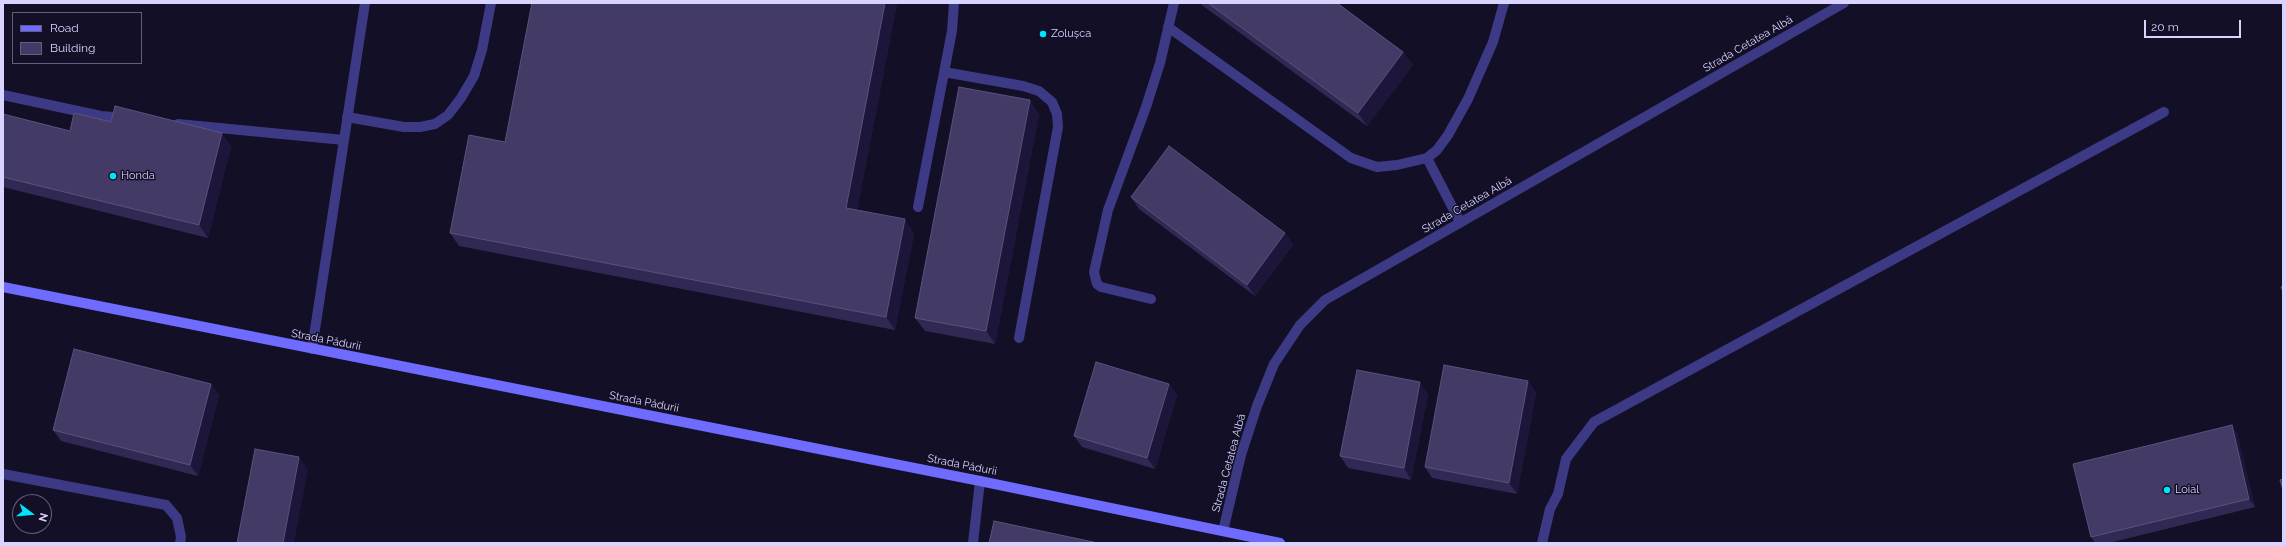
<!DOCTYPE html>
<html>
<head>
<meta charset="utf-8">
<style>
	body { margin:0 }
	#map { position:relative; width:2286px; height:546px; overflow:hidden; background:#130f26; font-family:Raleway,sans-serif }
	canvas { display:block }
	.frame { position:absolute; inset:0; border:4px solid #d9d4ff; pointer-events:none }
	.legend { position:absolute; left:12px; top:12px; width:130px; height:52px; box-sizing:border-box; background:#130f26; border:1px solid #625e7d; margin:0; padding:5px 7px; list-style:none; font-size:12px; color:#d9d4ff }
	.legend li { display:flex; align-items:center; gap:8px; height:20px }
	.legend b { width:20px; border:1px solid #625e7d }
	.north { position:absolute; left:12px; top:494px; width:40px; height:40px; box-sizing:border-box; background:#130f26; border:1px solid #625e7d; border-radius:50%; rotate:106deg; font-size:11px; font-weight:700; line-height:16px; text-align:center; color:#d9d4ff }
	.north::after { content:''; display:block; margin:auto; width:14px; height:18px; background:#00e5ff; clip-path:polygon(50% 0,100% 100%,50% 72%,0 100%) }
	.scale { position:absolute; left:2144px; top:20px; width:97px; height:18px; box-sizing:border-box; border:2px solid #d9d4ff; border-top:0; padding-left:5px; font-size:12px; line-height:14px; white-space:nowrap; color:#d9d4ff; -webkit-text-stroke:3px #130f26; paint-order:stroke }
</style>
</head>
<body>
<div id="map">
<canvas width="2286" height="546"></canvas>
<div class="frame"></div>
<ul class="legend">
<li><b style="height:5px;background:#6f6bff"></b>Road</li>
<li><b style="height:11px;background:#433a66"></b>Building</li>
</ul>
<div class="north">N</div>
<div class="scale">20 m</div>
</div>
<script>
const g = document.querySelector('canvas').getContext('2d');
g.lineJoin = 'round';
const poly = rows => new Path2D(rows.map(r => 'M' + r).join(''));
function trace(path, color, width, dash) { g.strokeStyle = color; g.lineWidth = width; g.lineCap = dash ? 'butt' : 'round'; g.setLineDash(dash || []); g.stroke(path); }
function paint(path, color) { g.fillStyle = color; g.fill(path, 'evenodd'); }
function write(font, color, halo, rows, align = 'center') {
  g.font = font + ' Raleway,sans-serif'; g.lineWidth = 3; g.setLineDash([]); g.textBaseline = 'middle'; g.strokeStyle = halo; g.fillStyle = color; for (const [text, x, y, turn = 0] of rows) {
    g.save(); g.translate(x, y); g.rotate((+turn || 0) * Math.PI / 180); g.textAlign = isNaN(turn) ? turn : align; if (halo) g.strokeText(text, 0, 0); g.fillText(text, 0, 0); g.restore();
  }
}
trace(poly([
	[1168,27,1351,158,1377,167,1397,165,1427,158,1437,150,1448,135,1468,99,1493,42,1504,3],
	[944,72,1023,86,1039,91,1052,102,1057,114,1058,127,1019,338],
	[3,95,101,116,125,118],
	[347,117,404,127,420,127,435,124,448,115,461,98,474,76,482,50,491,3],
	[178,124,344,140],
	[1427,158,1460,222],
	[918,207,952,31,954,3],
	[1151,299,1101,287,1097,284,1094,272,1108,210,1146,107,1160,63,1174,3],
	[312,349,365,3],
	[3,474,166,505,177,518,181,537,180,543],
	[1542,543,1550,509,1558,494,1566,459,1594,422,2164,112]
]), '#3d3a85', 10);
trace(poly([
	[1223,531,1241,455,1257,406,1274,364,1300,325,1325,300,1844,3],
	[973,543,980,481]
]), '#3d3a85', 10);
trace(poly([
	[3,287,980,481,1280,543]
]), '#6f6bff', 10);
paint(poly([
	[897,3,857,210,914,233,895,330,459,246,450,233,505,142],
	[1199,3,1337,3,1403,52,1413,65,1367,126],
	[3,114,70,131,111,122,231,146,208,238,3,187],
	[1039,114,995,344,925,331,915,318],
	[1131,197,1285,233,1293,245,1255,296,1139,209],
	[1528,381,1536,393,1517,494,1432,478,1425,467],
	[211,384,219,395,198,476,61,441,53,430],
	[1169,384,1177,395,1155,469,1082,447,1074,436],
	[1428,394,1411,480,1348,468,1340,456],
	[2237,433,2255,507,2109,543,2095,543,2091,537]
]), '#312854');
paint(poly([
	[885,3,897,3,855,221,846,208],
	[1403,52,1413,65,1367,126,1358,113],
	[1030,100,1039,114,995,344,986,331],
	[222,133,231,146,208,238,199,225],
	[905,219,914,233,895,330,886,317],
	[1285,233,1293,245,1255,296,1247,285],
	[1528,381,1536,393,1517,494,1509,483],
	[1420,382,1428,394,1411,480,1404,468],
	[211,384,219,395,198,476,190,465],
	[1169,384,1177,395,1155,469,1147,458],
	[2232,425,2237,433,2255,507,2249,499],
	[299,457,308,470,294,543,283,543]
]), '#1d163a');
const building = poly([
	[532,3,885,3,846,208,905,219,886,317,450,233,469,135,505,142,532,3],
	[1208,3,1337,3,1403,52,1358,113,1208,3],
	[959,87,1030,100,986,331,915,318,959,87],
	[115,106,222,133,199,225,3,177,3,114,70,131,74,113,111,122,115,106],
	[1169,146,1285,233,1247,285,1131,197,1169,146],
	[2283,286,2283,291,2281,287,2283,286],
	[74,349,211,384,190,465,53,430,74,349],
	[1096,362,1169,384,1147,458,1074,436,1096,362],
	[1444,365,1528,381,1509,483,1425,467,1444,365],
	[1357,370,1420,382,1404,468,1340,456,1357,370],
	[2232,425,2249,499,2091,537,2073,464,2232,425],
	[255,449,299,457,283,543,237,543,255,449],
	[2283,479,2283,490,2280,480,2283,479],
	[994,521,1098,543,989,543,994,521]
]);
paint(building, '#433a66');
trace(building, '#5a527e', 1);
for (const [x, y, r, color] of [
	[1043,34,4,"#00e5ff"],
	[113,176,4,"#00e5ff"],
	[2167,490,4,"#00e5ff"]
]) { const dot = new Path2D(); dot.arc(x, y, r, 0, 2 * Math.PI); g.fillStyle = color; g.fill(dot); trace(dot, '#130f26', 1.5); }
write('11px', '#d9d4ff', '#130f26', [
	["Zolușca",1051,34],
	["Honda",121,176],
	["Loial",2175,490]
], 'left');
write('11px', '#d9d4ff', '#130f26', [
	["Strada Cetatea Albă",1748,44,-30],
	["Strada Cetatea Albă",1467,205,-30],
	["Strada Pădurii",326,340,11],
	["Strada Pădurii",644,402,11],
	["Strada Cetatea Albă",1229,463,-75],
	["Strada Pădurii",962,465,11]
]);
</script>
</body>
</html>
